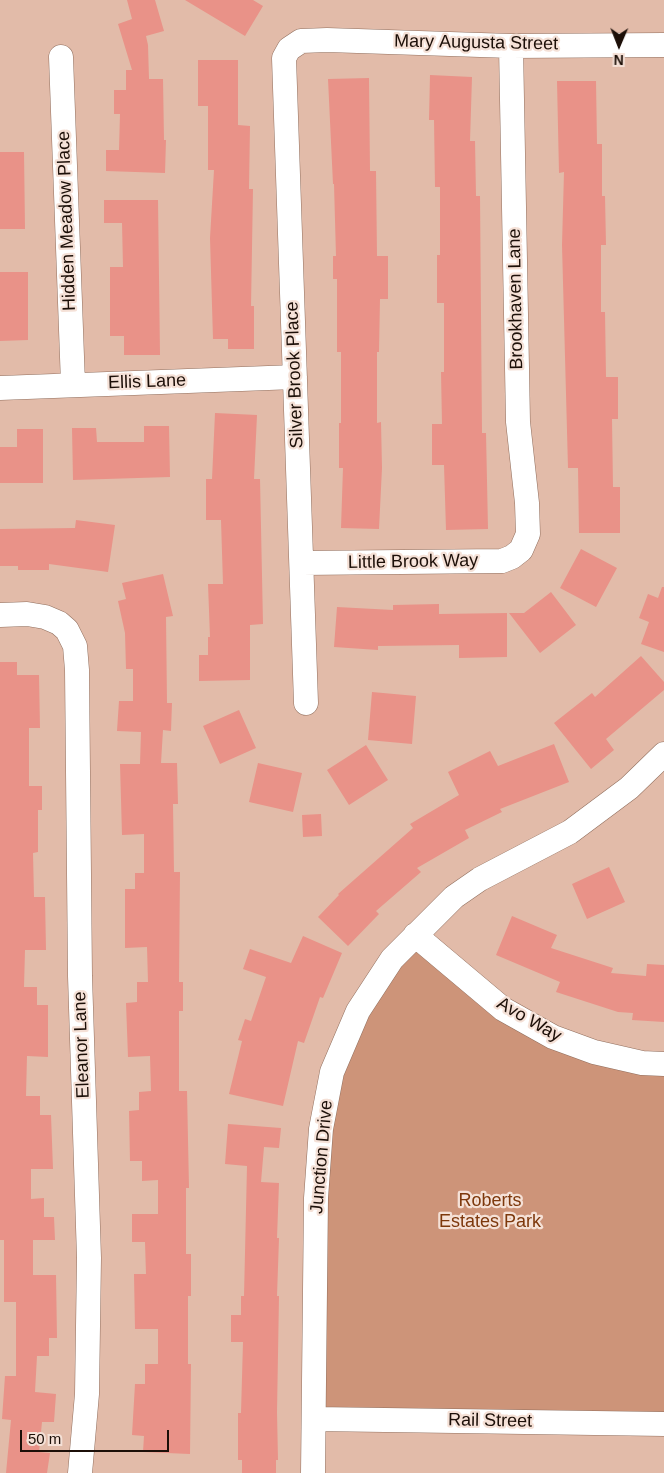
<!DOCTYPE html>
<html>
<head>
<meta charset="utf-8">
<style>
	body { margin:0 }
	#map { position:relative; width:664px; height:1473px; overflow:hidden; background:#e2bba9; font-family:Helvetica,sans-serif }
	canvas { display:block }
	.north { position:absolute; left:594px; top:20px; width:50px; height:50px; -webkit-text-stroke:4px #f5e1d7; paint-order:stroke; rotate:181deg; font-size:14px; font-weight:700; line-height:20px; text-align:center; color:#1c0f08 }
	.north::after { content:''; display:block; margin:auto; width:18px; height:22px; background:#1c0f08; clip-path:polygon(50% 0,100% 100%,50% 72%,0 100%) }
	.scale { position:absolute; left:20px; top:1430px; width:149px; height:22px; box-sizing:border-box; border:2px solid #1c0f08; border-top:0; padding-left:6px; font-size:15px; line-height:18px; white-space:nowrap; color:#1c0f08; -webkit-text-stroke:4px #f5e1d7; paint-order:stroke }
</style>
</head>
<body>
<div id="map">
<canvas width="664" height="1473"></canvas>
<div class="north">N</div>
<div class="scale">50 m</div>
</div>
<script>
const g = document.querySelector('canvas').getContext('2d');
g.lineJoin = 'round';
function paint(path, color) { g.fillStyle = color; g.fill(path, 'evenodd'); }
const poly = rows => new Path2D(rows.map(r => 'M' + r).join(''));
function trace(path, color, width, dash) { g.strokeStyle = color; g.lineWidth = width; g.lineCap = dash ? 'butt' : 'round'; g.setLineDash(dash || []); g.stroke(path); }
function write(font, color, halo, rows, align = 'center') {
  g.font = font + ' Helvetica,sans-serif'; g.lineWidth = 4.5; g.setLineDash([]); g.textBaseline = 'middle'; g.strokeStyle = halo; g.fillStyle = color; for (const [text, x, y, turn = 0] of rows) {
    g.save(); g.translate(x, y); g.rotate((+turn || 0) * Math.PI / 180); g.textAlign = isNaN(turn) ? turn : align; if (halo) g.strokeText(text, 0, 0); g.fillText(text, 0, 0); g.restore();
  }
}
paint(poly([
	[415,935,503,1009,664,1064,664,1424,315,1419,332,1072]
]), '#cd9479');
paint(poly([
	[127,0,155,0,164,31,146,36,148,45,149,79,163,79,164,140,166,140,165,173,106,171,106,150,119,150,120,114,114,114,114,90,126,90,126,70,132,70,118,24,132,19],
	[185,0,253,0,263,6,245,36],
	[198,60,238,60,238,125,250,126,249,189,253,189,251,306,254,306,254,349,228,349,228,339,213,339,210,238,214,170,208,170,208,106,198,106],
	[430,75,472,77,470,141,475,141,476,196,480,196,482,433,486,433,488,529,446,530,444,465,432,465,432,424,442,424,441,372,444,372,444,303,437,303,437,255,440,255,440,187,435,187,434,120,429,120],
	[369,78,370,171,376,171,377,256,388,256,388,299,380,299,379,352,377,352,377,423,381,422,382,468,379,529,341,528,343,468,339,468,339,423,341,423,341,352,337,352,337,279,333,279,333,256,336,256,334,184,333,184,328,79],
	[557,81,596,81,597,144,602,144,602,196,605,196,606,245,601,245,601,312,605,312,606,377,618,377,618,419,612,419,613,487,620,487,620,533,579,533,578,468,568,468,562,245,564,172,559,173],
	[0,152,24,152,25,229,0,229],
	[104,200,158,200,160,355,124,355,124,336,110,336,110,267,123,267,122,223,104,223],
	[0,272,28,272,28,340,0,341],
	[215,413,257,415,254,479,260,479,263,624,250,625,250,680,199,681,199,655,208,655,208,637,210,637,208,584,223,584,221,520,206,520,206,479,212,479],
	[144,426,169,426,170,477,73,480,72,428,96,428,97,442,144,442],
	[17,429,43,429,43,483,0,483,0,447,17,447],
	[76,520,115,525,108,572,49,564,49,570,18,570,18,566,0,566,0,529,75,528],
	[581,549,617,568,596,607,560,588],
	[163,574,173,616,166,617,167,703,172,703,171,731,163,730,161,763,177,763,178,804,173,804,174,872,180,872,179,982,183,982,183,1011,179,1011,179,1091,187,1091,189,1188,186,1188,186,1254,191,1254,191,1296,188,1296,188,1364,191,1364,190,1454,143,1452,144,1436,132,1435,135,1384,145,1384,145,1364,158,1364,158,1329,135,1329,134,1274,146,1274,145,1242,132,1242,132,1214,158,1214,158,1180,142,1181,142,1161,130,1161,129,1111,139,1110,139,1092,151,1091,150,1056,128,1057,126,1003,137,1002,137,982,148,982,147,947,125,948,125,889,135,889,135,873,144,873,144,834,122,835,120,764,140,764,141,732,117,731,119,701,133,701,133,669,126,669,125,633,118,601,126,599,122,583],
	[662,587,664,587,664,652,641,644,649,622,639,618,648,594,658,598],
	[551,592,576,625,540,653,509,613,524,613],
	[439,604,439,614,507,613,507,657,459,658,459,645,378,646,378,650,334,647,337,607,393,610,393,605],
	[641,656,664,682,664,690,606,739,614,750,591,769,554,723,592,693,595,697],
	[0,662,17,662,17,675,39,675,40,728,29,728,29,786,42,786,42,810,38,810,38,852,33,853,34,897,45,897,46,950,25,950,24,987,37,987,37,1005,48,1005,48,1057,27,1056,26,1096,40,1096,40,1115,51,1115,53,1169,31,1169,31,1199,44,1198,44,1217,54,1217,55,1240,33,1240,33,1275,56,1275,57,1338,49,1338,49,1356,37,1356,35,1392,56,1394,54,1422,42,1422,39,1452,50,1453,47,1473,6,1473,11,1420,2,1419,5,1376,16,1376,16,1302,4,1302,4,1240,0,1240],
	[372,692,416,696,412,744,368,740],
	[239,710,256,748,220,764,203,726],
	[554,744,569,782,500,809,502,812,465,830,469,838,417,868,421,872,376,911,379,914,348,946,318,917,339,895,338,894,413,828,410,824,459,795,448,772,490,751,498,766],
	[366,745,388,780,349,805,327,770],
	[258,763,302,773,293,812,249,802],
	[321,814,322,836,303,837,302,815],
	[609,867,625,902,587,919,572,884],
	[512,916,557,935,551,948,613,968,611,973,646,976,647,964,664,965,664,1022,632,1020,633,1013,618,1012,556,992,560,982,496,955],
	[303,936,342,953,323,998,320,997,304,1043,298,1041,283,1106,229,1094,242,1041,238,1040,245,1019,251,1021,266,977,243,969,250,949,291,963],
	[228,1124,281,1128,279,1148,264,1147,261,1182,279,1183,277,1238,279,1238,277,1296,279,1296,277,1412,278,1460,276,1460,276,1473,242,1473,242,1460,238,1460,238,1413,241,1413,243,1342,231,1342,231,1315,241,1315,241,1296,244,1296,247,1166,225,1164]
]), '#e99288');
const street = poly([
	[61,57,73,384],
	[0,388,295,377],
	[302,563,502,561,512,557,521,550,528,534,527,503,518,422,511,46],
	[0,615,27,614,45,617,59,623,67,630,75,646,77,670,80,976,89,1258,87,1394,80,1473],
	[306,703,284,58,289,49,301,41,327,40,511,46,664,45],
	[415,935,503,1009,553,1037,594,1052,642,1063,664,1064],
	[315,1419,664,1424],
	[313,1473,316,1198,321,1129,332,1072,358,1011,392,959,454,897,480,879,570,832,629,788,664,754]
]);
trace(street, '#916f5e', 25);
trace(street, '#fff', 24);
write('18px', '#1c0f08', '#f5e1d7', [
	["Mary Augusta Street",476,43,1],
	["Hidden Meadow Place",67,221,-92],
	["Brookhaven Lane",516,299,-91],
	["Silver Brook Place",295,375,-92],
	["Ellis Lane",147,382,-2],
	["Little Brook Way",413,562,-1],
	["Avo Way",529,1020,30],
	["Eleanor Lane",82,1045,-92],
	["Junction Drive",322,1157,-85],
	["Rail Street",490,1421,1]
]);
write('18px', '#7d380c', '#f5e1d7', [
	["Roberts",490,1201],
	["Estates Park",490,1222]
]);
</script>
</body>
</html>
